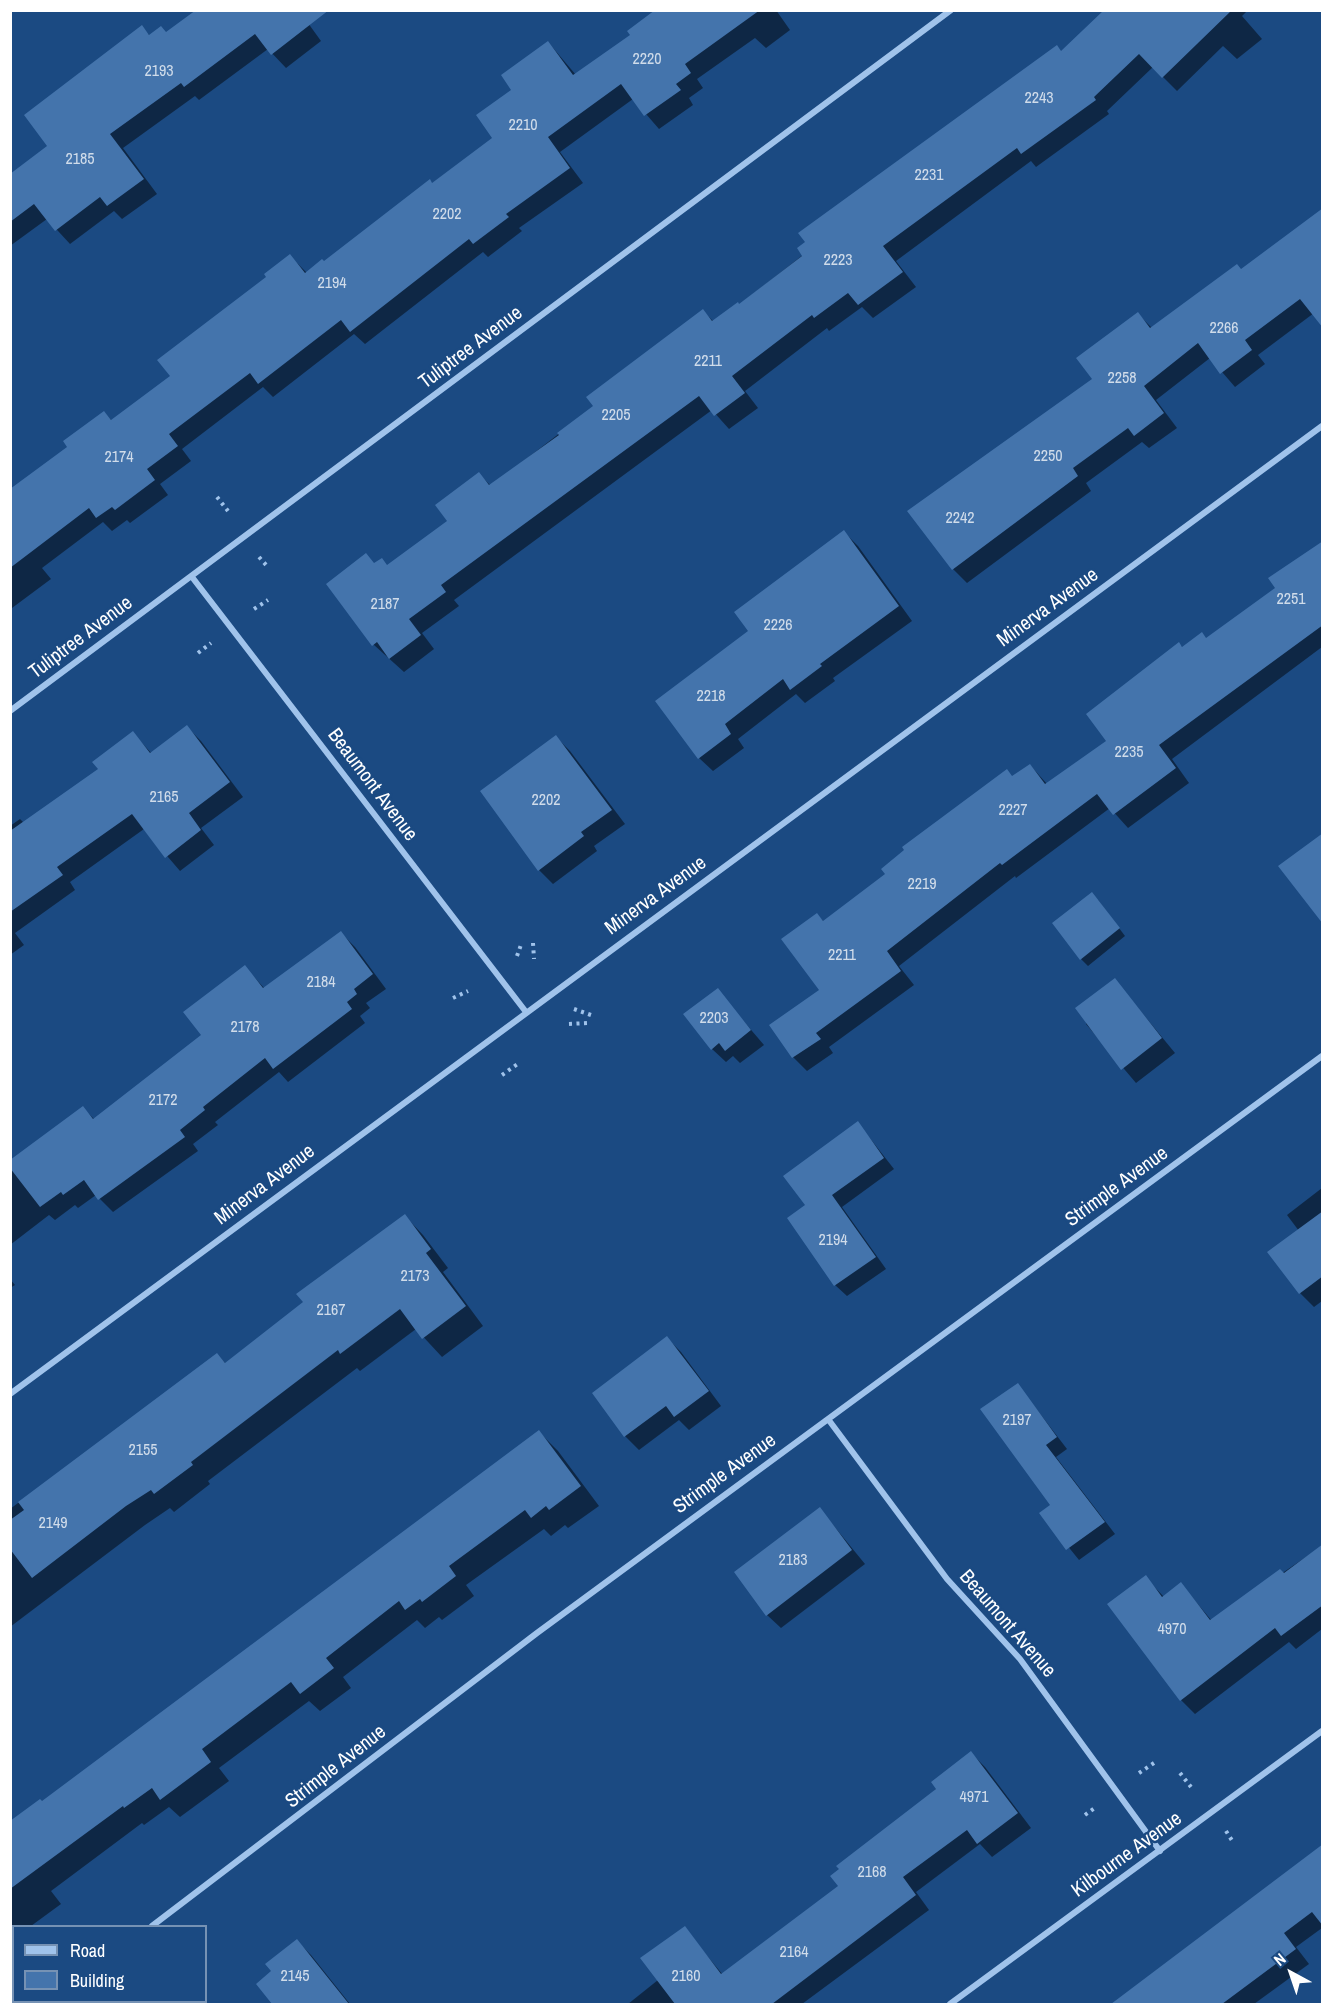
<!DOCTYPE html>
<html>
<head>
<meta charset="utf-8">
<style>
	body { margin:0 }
	#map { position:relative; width:1333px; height:2015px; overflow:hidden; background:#1b4a82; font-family:"Archivo Narrow",sans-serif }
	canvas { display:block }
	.frame { position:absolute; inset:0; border:12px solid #fff; pointer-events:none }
	.legend { position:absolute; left:12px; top:1925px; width:195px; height:78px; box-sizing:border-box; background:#1b4a82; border:2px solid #7692b4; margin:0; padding:8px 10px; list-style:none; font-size:18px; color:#fff }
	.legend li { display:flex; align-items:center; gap:12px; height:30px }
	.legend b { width:30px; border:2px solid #7692b4 }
	.north { position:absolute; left:1261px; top:1943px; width:60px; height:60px; -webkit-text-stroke:4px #1b4a82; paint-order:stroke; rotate:320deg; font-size:16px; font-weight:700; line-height:24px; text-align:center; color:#fff }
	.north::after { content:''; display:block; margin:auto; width:21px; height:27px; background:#fff; clip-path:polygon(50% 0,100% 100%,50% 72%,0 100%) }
</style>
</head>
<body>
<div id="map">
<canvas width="1333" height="2015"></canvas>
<div class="frame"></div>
<ul class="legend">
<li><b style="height:8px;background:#a0c3eb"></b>Road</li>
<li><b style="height:16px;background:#4474ac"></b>Building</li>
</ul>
<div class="north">N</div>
</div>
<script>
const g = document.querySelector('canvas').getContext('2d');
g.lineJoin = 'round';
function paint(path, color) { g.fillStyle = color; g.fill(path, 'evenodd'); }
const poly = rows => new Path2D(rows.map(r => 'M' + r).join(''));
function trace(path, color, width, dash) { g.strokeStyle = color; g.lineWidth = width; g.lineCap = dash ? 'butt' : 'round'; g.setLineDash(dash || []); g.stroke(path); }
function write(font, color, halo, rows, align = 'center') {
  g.font = font + ' "Archivo Narrow",sans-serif'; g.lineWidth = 5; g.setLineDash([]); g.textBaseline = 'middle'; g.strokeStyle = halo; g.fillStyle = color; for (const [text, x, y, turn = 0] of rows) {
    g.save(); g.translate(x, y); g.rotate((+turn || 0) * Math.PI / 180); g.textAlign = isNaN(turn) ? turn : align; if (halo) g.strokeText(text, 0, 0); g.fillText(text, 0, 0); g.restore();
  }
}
paint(poly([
	[658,10,776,10,790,30,766,48,755,38,697,79,703,88,689,98,693,105,659,129,633,99,560,152,583,183,519,228,522,231,488,257,483,252,365,344,354,334,273,397,263,387,182,449,191,461,160,484,168,495,130,523,127,520,112,531,103,522,42,568,51,579,12,608,10,606,10,491,69,447,104,412,112,421,172,377,290,256,307,273,324,263,494,138,514,90,548,42,576,75,632,35],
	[1106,10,1248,10,1242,16,1262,39,1237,59,1223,46,1177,91,1153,67,1107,111,1109,114,1036,167,1031,161,896,261,916,287,873,318,862,307,829,331,827,328,745,391,758,408,729,429,712,410,454,600,459,606,422,633,434,649,404,672,374,645,328,584,375,564,388,566,449,522,479,474,491,486,595,406,703,311,714,322,739,305,1062,52],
	[308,23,321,41,286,68,268,49,199,100,195,96,123,148,157,194,122,219,114,211,70,244,47,219,10,246,10,176,49,147,142,27,150,36],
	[1322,211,1314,313,1258,355,1265,364,1235,387,1210,358,1156,400,1177,428,1149,448,1142,442,1086,483,1091,491,967,583,953,569,1094,380,1138,314,1152,328,1241,270],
	[844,532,858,546,912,621,833,678,835,681,805,703,796,694,738,739,744,748,713,771,699,758,750,631],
	[1322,542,1322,647,1172,759,1189,783,1128,828,1110,808,1016,878,1015,876,899,966,914,985,829,1047,833,1053,807,1071,793,1057,771,1026,821,990,817,915,824,922,1030,765,1047,784,1108,741,1179,644,1183,648,1207,640,1277,589],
	[187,727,201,741,243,797,201,828,214,845,180,871,144,829,70,882,75,890,15,933,24,945,10,955,10,826,20,819,24,823,100,769,133,733,152,754],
	[556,737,570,751,625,824,594,846,597,851,553,884,539,870],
	[1098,900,1125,936,1088,966,1081,959],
	[341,933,355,947,386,989,366,1003,370,1008,360,1016,365,1023,288,1082,279,1072,215,1122,218,1125,193,1144,198,1151,113,1212,96,1195,78,1208,75,1205,55,1220,49,1215,10,1245,10,1161,83,1108,94,1119,204,1036,245,967,265,989],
	[1115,980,1175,1053,1136,1083,1086,1024],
	[717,990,764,1045,740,1063,733,1056,726,1062,712,1049],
	[858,1123,894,1169,842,1207,886,1269,847,1296,835,1285,789,1218,808,1205],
	[1322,1188,1322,1301,1314,1307,1300,1293,1299,1231,1287,1215],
	[405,1216,423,1235,448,1268,443,1272,483,1326,442,1357,416,1329,360,1371,357,1368,208,1481,210,1484,174,1512,170,1508,145,1525,10,1627,10,1509,217,1354,226,1364,305,1303],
	[10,1279,15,1285,10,1288],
	[667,1338,681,1352,721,1406,689,1430,679,1420,639,1450,625,1436,594,1394],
	[1018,1385,1067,1449,1056,1457,1115,1534,1079,1560,1041,1513,1052,1506],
	[539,1432,558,1451,599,1506,568,1528,565,1525,551,1536,544,1529,466,1585,474,1596,442,1620,439,1617,425,1628,417,1620,343,1677,351,1688,320,1711,309,1701,219,1768,229,1781,180,1817,169,1807,144,1825,142,1823,51,1891,61,1904,31,1926,14,1926,14,1940,10,1942,10,1823,43,1803],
	[820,1509,865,1564,781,1628,767,1615],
	[1322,1546,1322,1629,1296,1649,1289,1642,1195,1714,1181,1700,1145,1577,1164,1597,1181,1584,1212,1621],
	[971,1753,985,1767,1031,1828,992,1857,980,1844,916,1892,929,1910,802,2004,628,2004,658,1980,684,1928,723,1975,841,1887],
	[1322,1848,1322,1928,1296,1947,1309,1964,1254,2004,1113,2004],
	[297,1941,311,1955,350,2004,274,2004,258,1984,273,1971]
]), '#0007');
paint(poly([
	[196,10,329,10,271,55,255,34,184,87,181,83,110,134,144,179,107,206,100,197,55,231,34,204,10,222,10,174,47,146,24,115,142,25,149,35,161,26,166,32],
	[655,10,760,10,685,64,691,73,676,84,681,90,644,116,621,84,548,137,570,168,506,214,509,217,473,244,469,239,350,332,341,320,258,384,250,373,169,434,178,446,147,469,155,480,115,510,112,507,96,518,89,508,10,568,10,489,67,447,63,441,104,411,111,420,170,376,157,360,266,277,264,274,290,254,305,273,322,259,324,261,430,179,432,183,492,138,476,115,511,90,501,75,548,41,573,75,630,35,627,31],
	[1104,10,1232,10,1162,78,1139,54,1094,97,1096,100,1021,154,1017,148,883,246,903,272,858,305,848,293,814,318,812,315,732,376,745,393,714,416,699,396,441,585,446,592,409,619,421,635,389,659,377,642,372,646,326,584,366,553,374,563,382,558,387,565,447,521,435,505,479,472,489,485,559,435,557,433,593,406,586,397,703,309,712,321,738,302,739,304,802,256,797,248,805,242,798,233,1057,45,1061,51],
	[1323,208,1323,328,1300,299,1245,340,1252,350,1220,374,1198,343,1144,386,1164,413,1134,436,1128,428,1073,468,1078,476,952,570,907,511,1092,379,1076,358,1138,312,1150,328,1237,264,1241,269],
	[844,530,899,606,820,664,822,666,790,690,783,679,725,724,731,734,698,759,655,701,748,631,734,612],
	[1323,541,1323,625,1159,745,1176,768,1113,815,1097,794,1002,865,1000,863,887,951,901,971,816,1033,821,1039,792,1058,769,1025,819,990,781,939,817,913,823,921,885,874,881,869,904,850,902,847,1007,769,1012,776,1030,764,1045,784,1106,741,1086,714,1179,642,1182,647,1202,632,1206,638,1275,588,1268,578],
	[187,725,230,782,189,813,201,830,165,858,132,814,57,867,63,875,10,912,10,831,98,769,92,762,133,731,150,753],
	[556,735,612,810,581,832,584,836,538,871,480,791],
	[1323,833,1323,924,1278,866],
	[1092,892,1120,928,1080,960,1052,923],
	[341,931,373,974,354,989,357,994,347,1002,352,1009,273,1069,265,1058,203,1107,205,1110,180,1130,185,1137,98,1200,84,1180,63,1195,61,1192,40,1207,10,1168,10,1160,83,1106,93,1119,201,1035,183,1012,245,965,263,988],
	[1115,978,1162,1038,1121,1070,1075,1008],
	[718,988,751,1030,725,1051,719,1043,711,1050,683,1014],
	[858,1121,884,1158,832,1195,876,1257,834,1286,787,1218,805,1205,783,1176],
	[1323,1211,1323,1276,1299,1294,1267,1252],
	[405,1214,431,1249,426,1253,466,1306,422,1339,400,1309,340,1354,338,1350,191,1462,193,1465,154,1494,151,1490,126,1506,32,1578,10,1549,10,1520,24,1510,18,1502,217,1353,225,1363,303,1302,296,1294],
	[667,1336,709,1391,674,1417,666,1406,624,1437,592,1393],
	[1018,1383,1057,1437,1046,1445,1105,1522,1066,1550,1039,1513,1050,1505,980,1409],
	[539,1430,581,1486,549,1510,546,1506,531,1518,525,1510,449,1566,456,1576,422,1602,420,1599,405,1610,399,1601,326,1658,334,1668,300,1694,291,1682,202,1749,211,1762,160,1800,152,1788,124,1808,123,1806,10,1889,10,1821,40,1799,42,1801],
	[820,1507,852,1550,766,1616,734,1572],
	[1323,1544,1323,1605,1281,1636,1275,1628,1180,1701,1107,1604,1146,1575,1162,1597,1181,1582,1210,1620,1280,1569,1284,1573],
	[971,1751,1018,1813,977,1844,967,1830,903,1877,916,1895,772,2004,675,2004,640,1958,685,1926,721,1974,838,1886,830,1876,839,1869,836,1866,936,1789,931,1782],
	[1323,1844,1323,1926,1312,1912,1284,1933,1296,1949,1222,2004,1111,2004],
	[297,1939,349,2004,272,2004,256,1984,271,1971,265,1964]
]), '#4474ac');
trace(poly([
	[217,497,228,511],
	[259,557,267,566],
	[254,609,268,600],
	[198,653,211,643],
	[533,943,534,959],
	[517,956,522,942],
	[453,998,468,991],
	[574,1009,591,1015],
	[569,1024,588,1023],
	[502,1075,519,1063],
	[1139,1773,1154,1763],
	[1180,1773,1191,1787],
	[1085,1815,1096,1807],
	[1226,1831,1233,1842]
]), '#a0c3eb', 4, [3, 4.5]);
trace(poly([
	[192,577,526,1012],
	[10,711,951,10],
	[10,1394,1322,426],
	[828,1419,947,1579,1020,1659,1160,1851],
	[152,1926,537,1633,1322,1056],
	[46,2004,50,2002],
	[950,2004,1322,1731]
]), '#a0c3eb', 6);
write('16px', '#d0dcea', null, [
	["2220",647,60],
	["2193",159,72],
	["2243",1039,99],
	["2210",523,126],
	["2185",80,160],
	["2231",929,176],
	["2202",447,215],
	["2223",838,261],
	["2194",332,284],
	["2266",1224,329],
	["2211",708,362],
	["2258",1122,379],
	["2205",616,416],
	["2250",1048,457],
	["2174",119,458],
	["2242",960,519],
	["2251",1291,600],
	["2187",385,605],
	["2226",778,626],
	["2218",711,697],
	["2235",1129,753],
	["2165",164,798],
	["2202",546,801],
	["2227",1013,811],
	["2219",922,885],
	["2211",842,956],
	["2184",321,983],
	["2203",714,1019],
	["2178",245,1028],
	["2172",163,1101],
	["2194",833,1241],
	["2173",415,1277],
	["2167",331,1311],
	["2197",1017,1421],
	["2155",143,1451],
	["2149",53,1524],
	["2183",793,1561],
	["4970",1172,1630],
	["4971",974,1798],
	["2168",872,1873],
	["2164",794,1953],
	["2145",295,1977],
	["2160",686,1977]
]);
write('20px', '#fff', '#1b4a82', [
	["Tuliptree Avenue",471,348,-37],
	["Minerva Avenue",1048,608,-36],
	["Tuliptree Avenue",81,638,-37],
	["Beaumont Avenue",372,785,53],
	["Minerva Avenue",656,896,-36],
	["Minerva Avenue",265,1185,-37],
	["Strimple Avenue",1117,1187,-36],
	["Strimple Avenue",725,1474,-36],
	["Beaumont Avenue",1007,1624,49],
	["Strimple Avenue",336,1767,-38],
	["Kilbourne Avenue",1127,1855,-36]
]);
</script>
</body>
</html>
